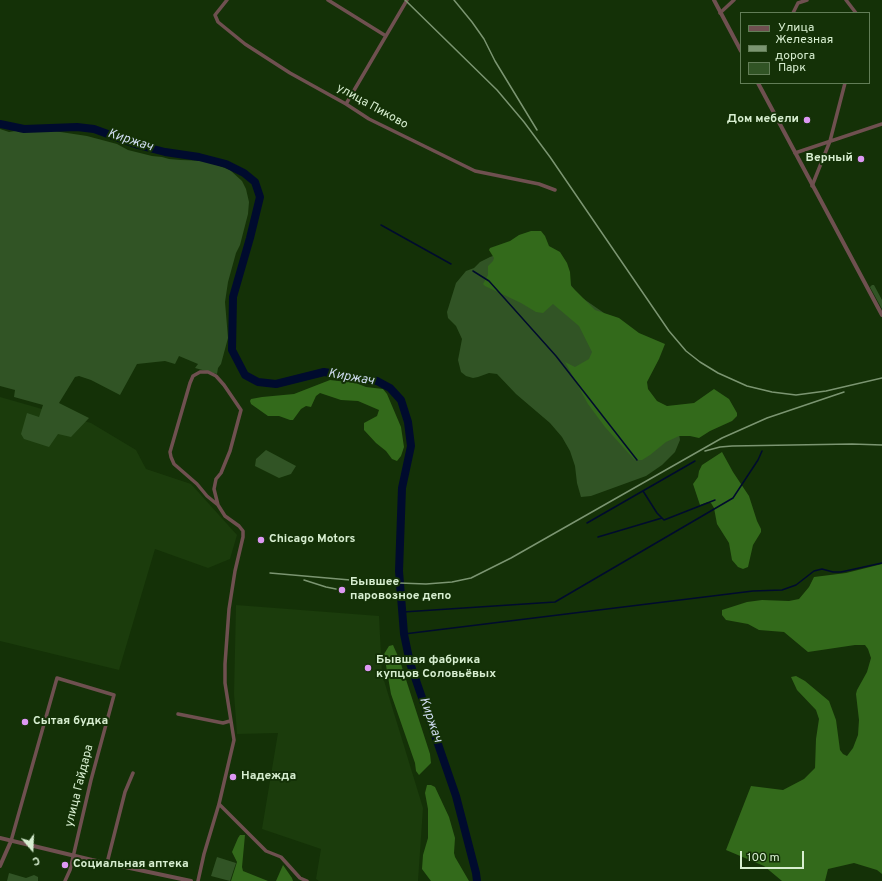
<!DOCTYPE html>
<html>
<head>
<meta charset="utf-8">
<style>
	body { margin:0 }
	#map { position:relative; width:882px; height:881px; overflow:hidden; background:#143107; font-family:Overpass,sans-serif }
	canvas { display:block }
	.legend { position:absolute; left:740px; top:12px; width:130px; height:72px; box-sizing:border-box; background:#143107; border:1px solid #627d57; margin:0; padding:5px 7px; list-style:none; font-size:12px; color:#d7eed0 }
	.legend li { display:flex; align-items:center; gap:8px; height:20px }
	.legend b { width:20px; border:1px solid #627d57 }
	.north { position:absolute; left:12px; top:829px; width:40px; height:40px; -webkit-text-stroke:3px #143107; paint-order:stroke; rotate:161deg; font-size:11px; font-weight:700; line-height:16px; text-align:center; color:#d7eed0 }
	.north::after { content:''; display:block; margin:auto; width:14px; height:18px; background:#d7eed0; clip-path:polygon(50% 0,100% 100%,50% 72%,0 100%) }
	.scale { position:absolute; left:740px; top:851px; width:64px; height:18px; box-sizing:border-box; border:2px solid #d7eed0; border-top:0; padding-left:5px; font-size:12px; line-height:14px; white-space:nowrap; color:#d7eed0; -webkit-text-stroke:3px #143107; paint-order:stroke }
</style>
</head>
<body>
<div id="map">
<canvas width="882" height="881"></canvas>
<ul class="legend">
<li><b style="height:5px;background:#6f5050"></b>Улица</li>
<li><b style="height:5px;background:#7b9571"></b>Железная дорога</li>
<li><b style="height:11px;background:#315425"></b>Парк</li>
</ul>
<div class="north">С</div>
<div class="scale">100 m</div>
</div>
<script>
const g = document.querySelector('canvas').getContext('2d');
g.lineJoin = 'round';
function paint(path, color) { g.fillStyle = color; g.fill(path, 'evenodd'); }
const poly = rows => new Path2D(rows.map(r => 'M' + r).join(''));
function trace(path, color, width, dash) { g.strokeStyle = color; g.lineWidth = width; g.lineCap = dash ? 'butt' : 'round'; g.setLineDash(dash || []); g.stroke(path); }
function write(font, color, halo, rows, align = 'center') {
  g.font = font + ' Overpass,sans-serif'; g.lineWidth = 4; g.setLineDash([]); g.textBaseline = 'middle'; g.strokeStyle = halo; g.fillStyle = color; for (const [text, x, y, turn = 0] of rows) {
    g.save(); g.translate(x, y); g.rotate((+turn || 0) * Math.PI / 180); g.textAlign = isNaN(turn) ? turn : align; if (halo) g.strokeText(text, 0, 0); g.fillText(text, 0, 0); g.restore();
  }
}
paint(poly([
	[0,397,91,423,136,450,146,469,191,484,237,535,230,559,208,568,155,549,119,670,0,641],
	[236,605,379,616,382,674,423,808,418,881,319,881,316,879,321,849,262,829,278,733,237,734,234,694]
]), '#1b3c0c');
paint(poly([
	[0,129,9,132,22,130,54,131,87,136,117,144,128,150,152,156,162,157,169,159,181,160,207,161,230,170,242,181,246,189,249,202,248,214,240,245,236,253,228,282,225,302,228,338,221,364,218,368,217,374,195,368,198,364,179,356,175,364,165,361,137,364,120,395,91,380,79,376,75,377,59,403,89,418,71,437,58,434,49,447,24,439,21,434,27,413,39,417,43,405,14,397,15,390,0,386],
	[539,240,578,295,604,313,637,377,678,428,680,440,675,452,662,465,646,476,591,496,581,497,577,483,575,466,570,451,562,437,550,423,516,394,497,374,489,373,478,377,473,378,466,376,461,372,458,360,462,339,456,326,448,318,447,312,456,283,466,271,474,268,480,262,490,257],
	[872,285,874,285,882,300,882,309,870,287],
	[266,450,296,466,291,474,279,478,255,466,256,459],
	[217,857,236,863,230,881,211,876],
	[9,873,26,878,34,875,38,877,38,881,7,881]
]), '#315425');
paint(poly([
	[531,231,541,231,545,236,549,246,560,252,567,263,570,272,571,286,595,310,619,318,639,333,665,344,659,359,647,382,648,389,657,401,667,406,694,403,714,389,729,399,737,413,737,416,732,421,710,431,699,438,690,436,679,436,666,442,650,455,642,460,635,460,632,457,605,427,588,404,565,362,575,367,589,359,592,352,579,326,553,304,543,313,536,312,521,303,485,286,483,284,488,275,488,266,493,261,494,258,489,250,490,248,510,241,519,235],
	[330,380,356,383,366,387,383,389,387,394,401,427,404,447,401,456,397,461,392,459,386,451,376,443,364,430,364,423,377,416,379,410,358,401,341,400,320,393,316,396,311,407,306,406,301,409,293,420,290,420,279,416,268,416,251,404,250,401,251,399,262,397,294,394],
	[722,452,733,472,749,496,757,521,761,529,761,532,753,545,748,567,743,569,738,567,732,560,729,543,717,524,714,508,711,503,708,502,700,505,693,484,698,477,699,471,702,465],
	[882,564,882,874,877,870,854,863,828,869,825,881,782,881,764,866,726,850,751,786,783,790,804,779,815,768,816,739,819,719,816,710,797,690,791,677,796,676,805,681,829,701,836,720,840,750,843,754,847,756,853,748,858,735,859,720,856,694,857,690,867,672,871,658,868,649,865,645,855,645,808,652,784,632,759,630,748,624,726,620,722,615,722,610,747,602,762,600,789,601,799,599,809,587,814,577,846,573],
	[393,645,400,661,430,754,431,763,419,775,416,771,415,763,391,694,384,654,389,646],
	[427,785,431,785,435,787,449,817,455,838,454,853,455,857,469,881,431,881,422,869,423,855,428,838,428,809,425,793],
	[240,835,245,835,242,867,243,871,268,881,231,881,237,862,232,852,238,838],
	[283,865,292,878,293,881,276,881]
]), '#336a1b');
trace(poly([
	[381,225,451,264],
	[473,271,489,281,556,356,637,460],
	[643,491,657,513,664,520,715,500],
	[587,523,695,461],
	[598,537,662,518],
	[403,612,555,602,733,498,758,460,762,451],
	[404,634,753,591,782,590,796,585,814,571,822,569,833,572,841,572,882,563]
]), '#000b2e', 1.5);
trace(poly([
	[0,124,24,129,77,127,94,129,138,145,165,152,199,157,226,164,244,173,255,182,260,197,250,238,233,297,232,350,245,375,258,382,276,384,324,372,377,381,390,388,401,400,408,422,411,446,402,488,399,571,404,634,410,663,456,796,476,873,477,881]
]), '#000b2e', 8);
trace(poly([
	[227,0,215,15,218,22,245,44,290,73,346,104,369,119,475,171,539,184,555,190],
	[328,0,386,36],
	[846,0,856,13],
	[720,13,734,0],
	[793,13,798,3,807,0],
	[346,104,407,0],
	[795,153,882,124],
	[812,186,830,141,845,83],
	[178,714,223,723,230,721],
	[219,804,266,851,281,857,300,878,307,881],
	[11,841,57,678,114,695,91,780,70,870,65,881],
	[107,863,125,792,133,773],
	[198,881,204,854,219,804,234,740,225,683,225,664,229,609,235,571,243,537,243,531,239,526,225,516,218,505,214,489,216,479,221,473,230,451,241,410,224,385,216,376,208,372,200,372,193,376,190,383,170,452,171,457,174,464,197,484,207,496,218,505]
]), '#6f5050', 3.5);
trace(poly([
	[714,0,741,51],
	[758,83,882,315],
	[0,838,92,860,191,881],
	[0,866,11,841]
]), '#6f5050', 4);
trace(poly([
	[405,0,497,90,524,122,550,157,669,331,686,351,700,362,718,373,747,386,772,392,796,395,826,391,882,378],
	[454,0,472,22,484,39,495,61,537,130],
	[705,451,720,447,732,446,852,444,882,445],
	[270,573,373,582,426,584,452,582,471,578,511,558,722,438,767,418,844,392],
	[304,580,326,587,336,589]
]), '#7b9571', 1.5);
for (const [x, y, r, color] of [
	[807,120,4,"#dd98f3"],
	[861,159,4,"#dd98f3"],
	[261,540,4,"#dd98f3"],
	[342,590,4,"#dd98f3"],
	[368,668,4,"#dd98f3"],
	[25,722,4,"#dd98f3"],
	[233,777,4,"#dd98f3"],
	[65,865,4,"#dd98f3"]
]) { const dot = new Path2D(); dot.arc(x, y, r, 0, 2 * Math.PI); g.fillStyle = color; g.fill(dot); trace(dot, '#143107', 1.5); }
write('12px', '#d7eed0', '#143107', [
	["улица Пиково",372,107,29],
	["улица Гайдара",80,786,-76]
]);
write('bold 12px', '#d7eed0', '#143107', [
	["Дом мебели",799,120,"right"],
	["Верный",853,159,"right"],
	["Chicago Motors",269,540],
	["Бывшее",350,583],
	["паровозное депо",350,597],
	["Бывшая фабрика",376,661],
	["купцов Соловьёвых",376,675],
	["Сытая будка",33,722],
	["Надежда",241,777],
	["Социальная аптека",73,865]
], 'left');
write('italic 13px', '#ccd9ed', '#143107', [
	["Киржач",130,141,18],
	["Киржач",351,378,10],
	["Киржач",430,720,71]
]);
</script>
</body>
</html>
